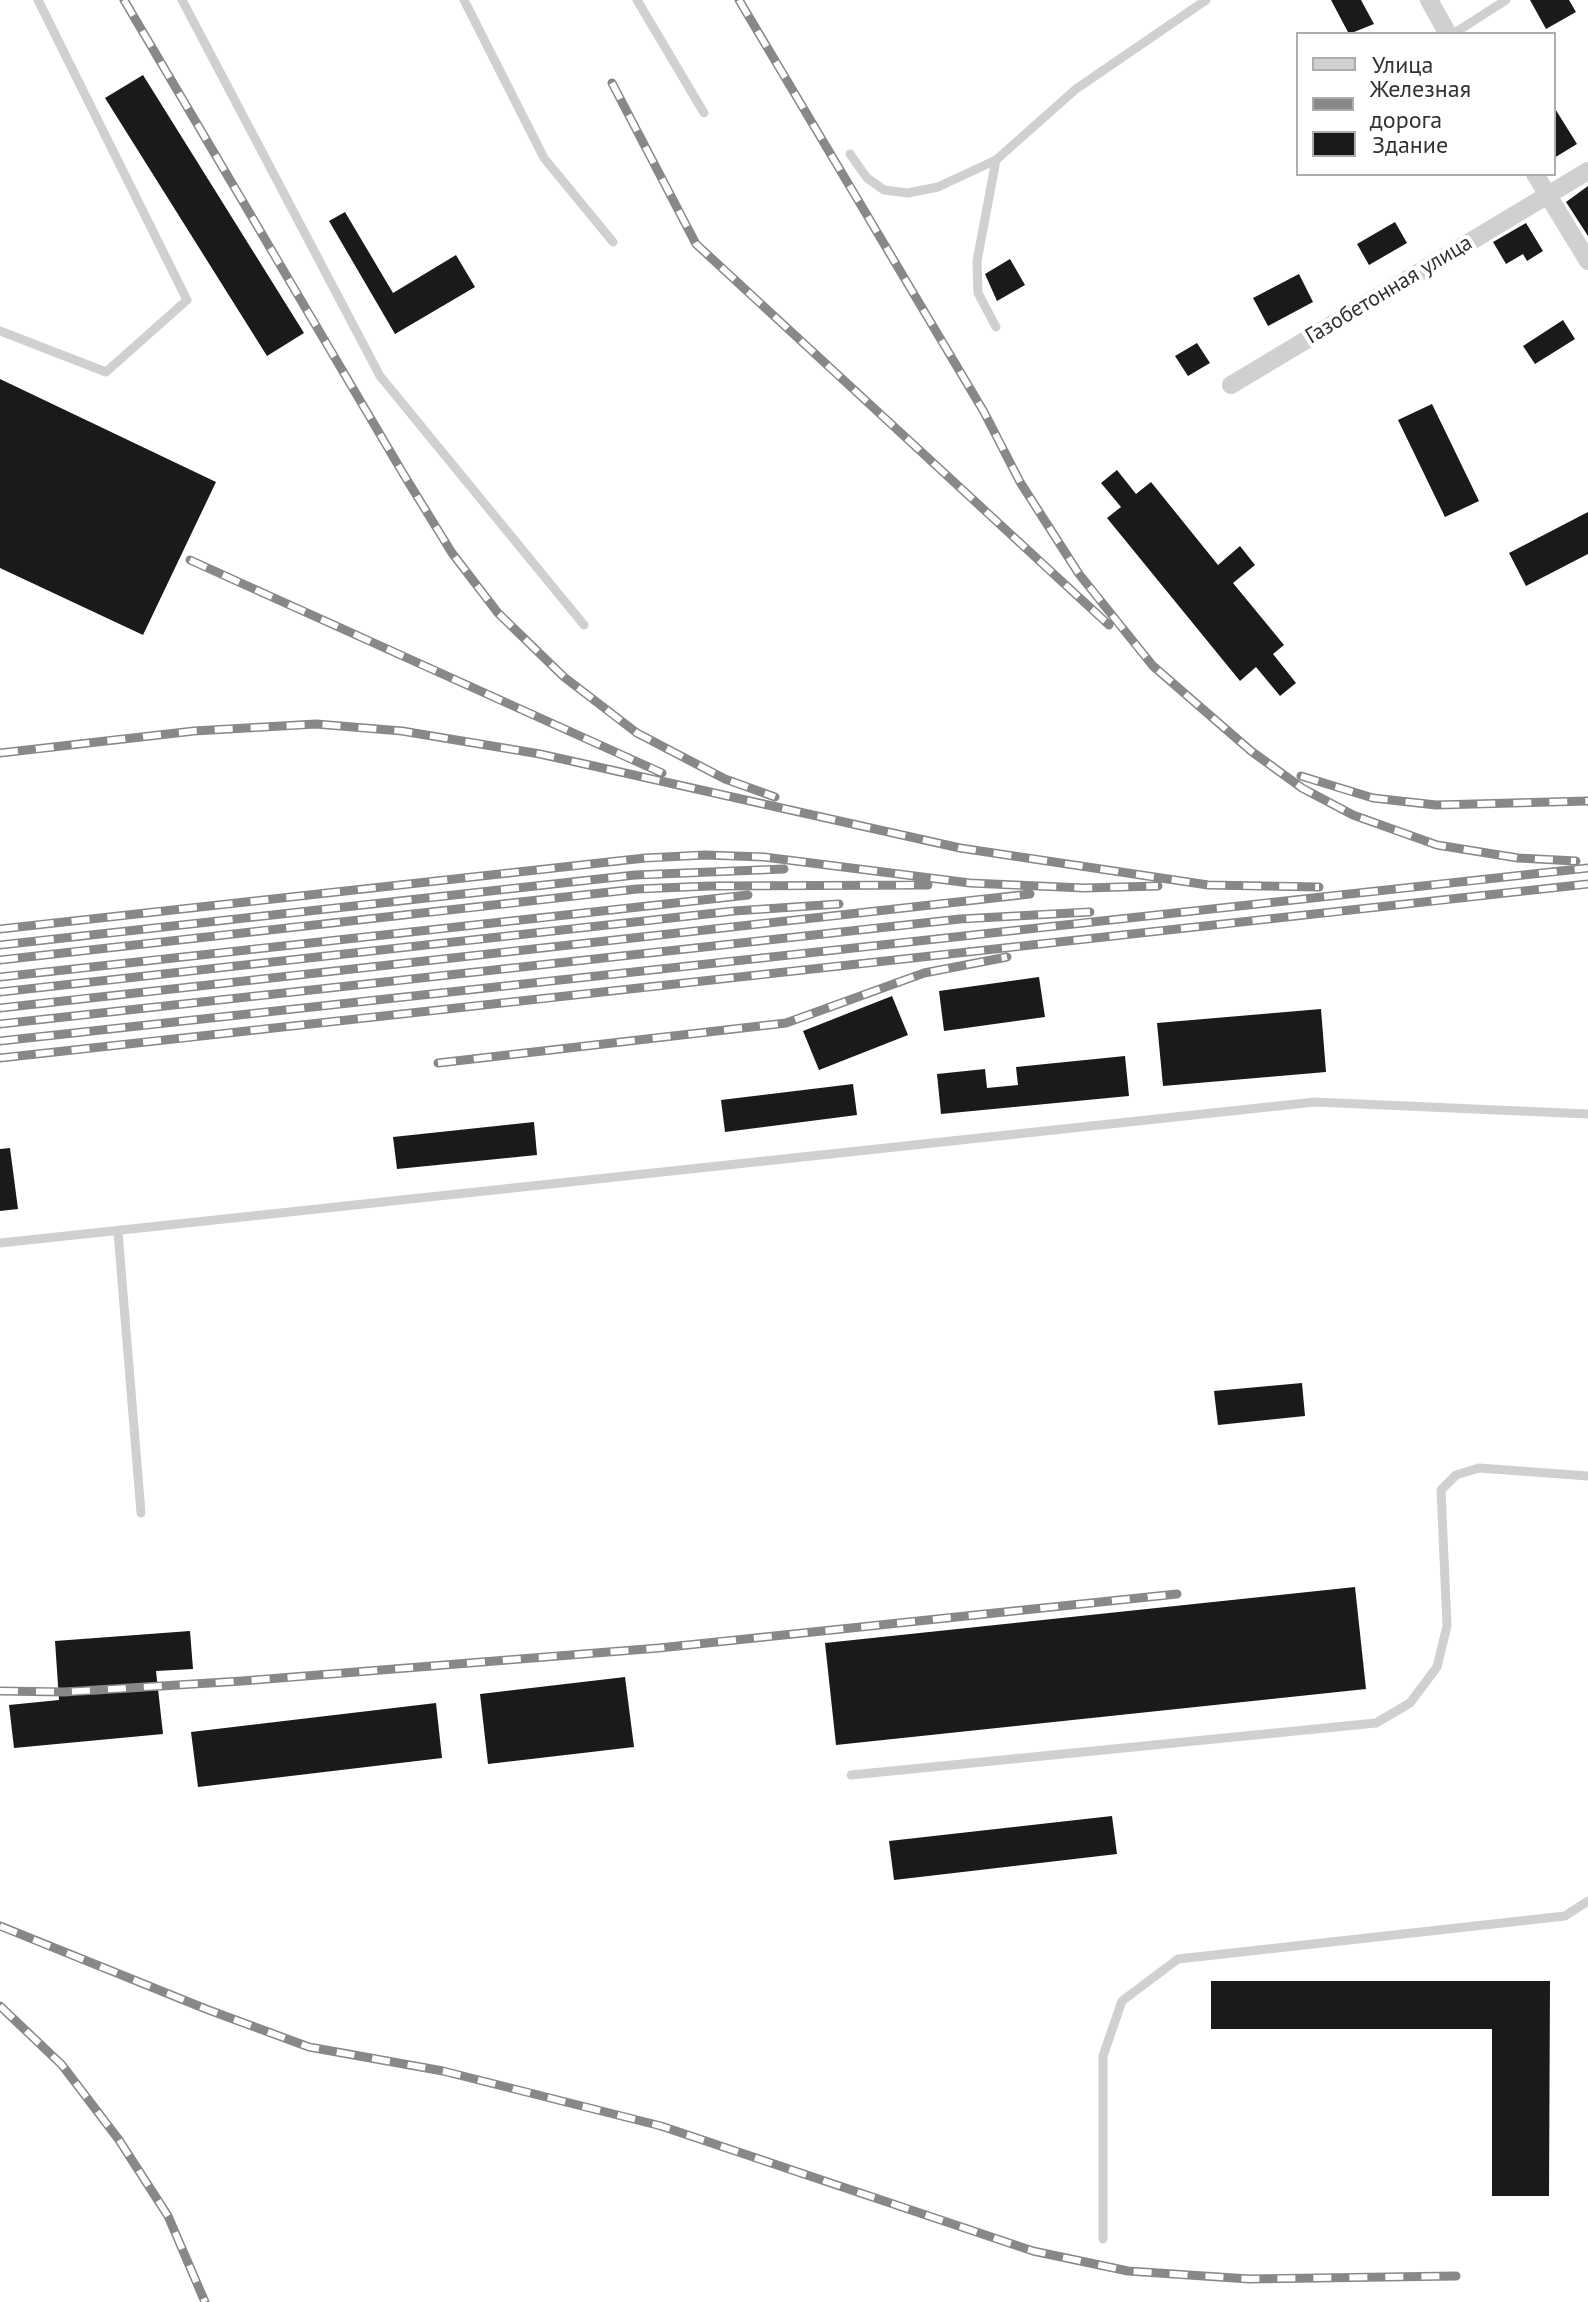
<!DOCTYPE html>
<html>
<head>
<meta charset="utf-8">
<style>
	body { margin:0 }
	#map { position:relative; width:1588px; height:2302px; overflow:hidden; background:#fff; font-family:"PT Sans",sans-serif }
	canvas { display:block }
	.legend { position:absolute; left:1296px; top:32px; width:260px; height:144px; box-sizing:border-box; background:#fff; border:2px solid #adadad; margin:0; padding:10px 14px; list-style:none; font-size:24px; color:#333 }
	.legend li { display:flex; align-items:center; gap:16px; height:40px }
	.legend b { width:40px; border:2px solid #adadad }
</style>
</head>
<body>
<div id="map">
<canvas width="1588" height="2302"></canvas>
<ul class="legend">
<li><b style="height:10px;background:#d0d0d0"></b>Улица</li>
<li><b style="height:10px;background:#888"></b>Железная дорога</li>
<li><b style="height:22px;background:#1a1a1a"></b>Здание</li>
</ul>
</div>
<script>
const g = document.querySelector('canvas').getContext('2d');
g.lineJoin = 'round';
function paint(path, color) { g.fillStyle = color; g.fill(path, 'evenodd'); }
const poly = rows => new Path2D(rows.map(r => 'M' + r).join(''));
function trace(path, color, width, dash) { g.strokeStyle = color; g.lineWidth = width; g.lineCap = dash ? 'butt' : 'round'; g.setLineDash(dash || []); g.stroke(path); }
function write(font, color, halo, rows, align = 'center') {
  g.font = font + ' "PT Sans",sans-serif'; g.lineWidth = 8; g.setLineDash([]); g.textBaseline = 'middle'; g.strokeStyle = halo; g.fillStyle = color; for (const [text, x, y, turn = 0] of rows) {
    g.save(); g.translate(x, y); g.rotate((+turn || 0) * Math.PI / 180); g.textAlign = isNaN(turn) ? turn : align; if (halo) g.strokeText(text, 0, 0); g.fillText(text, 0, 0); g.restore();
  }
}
paint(poly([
	[1331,0,1361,0,1374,24,1349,34],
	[1530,0,1569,0,1576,12,1546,29],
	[143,75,304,333,267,356,105,98],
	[1554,107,1577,144,1554,158],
	[1588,186,1588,236,1566,202],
	[345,212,393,293,456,255,475,287,395,334,329,221],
	[1395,222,1407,243,1369,265,1357,244],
	[1526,223,1543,251,1527,261,1523,254,1506,264,1493,242],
	[1010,259,1025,285,997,301,985,274],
	[1299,274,1313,302,1268,326,1253,298],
	[1563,320,1575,339,1535,364,1523,346],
	[1197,343,1210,363,1188,376,1175,356],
	[0,379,216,482,143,635,0,568],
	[1432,404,1479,501,1445,517,1398,420],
	[1117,470,1136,494,1151,482,1218,565,1240,546,1255,565,1233,583,1284,645,1273,654,1296,683,1280,696,1256,667,1240,681,1107,518,1121,507,1101,483],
	[1588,512,1588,554,1526,586,1509,553],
	[1039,977,1045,1017,944,1031,939,991],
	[892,996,908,1035,819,1070,803,1031],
	[1321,1009,1326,1072,1163,1086,1157,1023],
	[1125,1056,1129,1096,941,1114,937,1074,985,1069,987,1088,1018,1085,1016,1067],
	[853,1084,857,1115,725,1132,721,1100],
	[534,1122,537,1155,397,1169,393,1137],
	[10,1148,18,1209,0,1211,0,1149],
	[1302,1383,1305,1416,1218,1425,1214,1391],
	[1355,1587,1366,1689,836,1745,825,1643],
	[190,1631,193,1669,156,1671,163,1734,14,1748,9,1705,59,1700,55,1641],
	[625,1677,634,1747,488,1764,480,1694],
	[436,1703,442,1758,198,1787,191,1732],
	[1112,1816,1117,1854,894,1880,889,1841],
	[1211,1981,1550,1981,1549,2196,1492,2196,1492,2029,1211,2029]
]), '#1a1a1a');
trace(poly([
	[182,0,380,376,584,625],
	[464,0,544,158,613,242],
	[637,0,704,113],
	[1453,34,1506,0],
	[850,154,867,178,884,190,908,193,938,187,996,160],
	[996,327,978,293,977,261,996,160,1076,89,1206,0],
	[0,331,106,372,187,300,38,0],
	[118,1232,141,1513],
	[0,1243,1315,1102,1588,1114],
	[851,1775,1376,1723,1410,1703,1437,1667,1447,1626,1441,1490,1456,1475,1479,1468,1588,1476],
	[1103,2239,1103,2056,1122,2001,1178,1959,1565,1916,1588,1901]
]), '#d0d0d0', 9);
trace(poly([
	[1429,0,1448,34],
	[1535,174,1588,261],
	[1231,385,1588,171]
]), '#d0d0d0', 18);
const rail = poly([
	[124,0,404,475,452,553,498,613,564,677,637,733,725,779,775,797],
	[739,0,984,412,1020,482,1079,574,1153,666,1251,751,1302,788,1353,815,1437,845,1518,858,1576,861],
	[612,83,696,244,1109,625],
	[190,560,662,773],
	[0,753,194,731,316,724,402,731,540,754,960,848,1208,885,1319,887],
	[1301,776,1373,798,1436,805,1588,801],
	[0,929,645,858,705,855,764,857,970,883,1084,888,1158,886],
	[0,945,635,875,784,869],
	[0,960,637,889,710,886,928,885],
	[0,977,748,895],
	[0,992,734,911,839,904],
	[0,1008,1030,894],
	[0,1024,960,919,1090,912],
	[0,1041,1588,868],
	[0,1058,1588,884],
	[438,1063,786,1023,924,973,1007,957],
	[0,1691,64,1692,242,1681,659,1648,1177,1594],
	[0,1926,206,2009,309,2047,443,2071,661,2126,1033,2251,1128,2271,1249,2279,1456,2276],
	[0,2006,62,2065,119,2140,168,2216,205,2302]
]);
trace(rail, '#888', 9);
trace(rail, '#fff', 6, [18]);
write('22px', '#333', '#fff', [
	["Газобетонная улица",1389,290,-31]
]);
</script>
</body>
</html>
